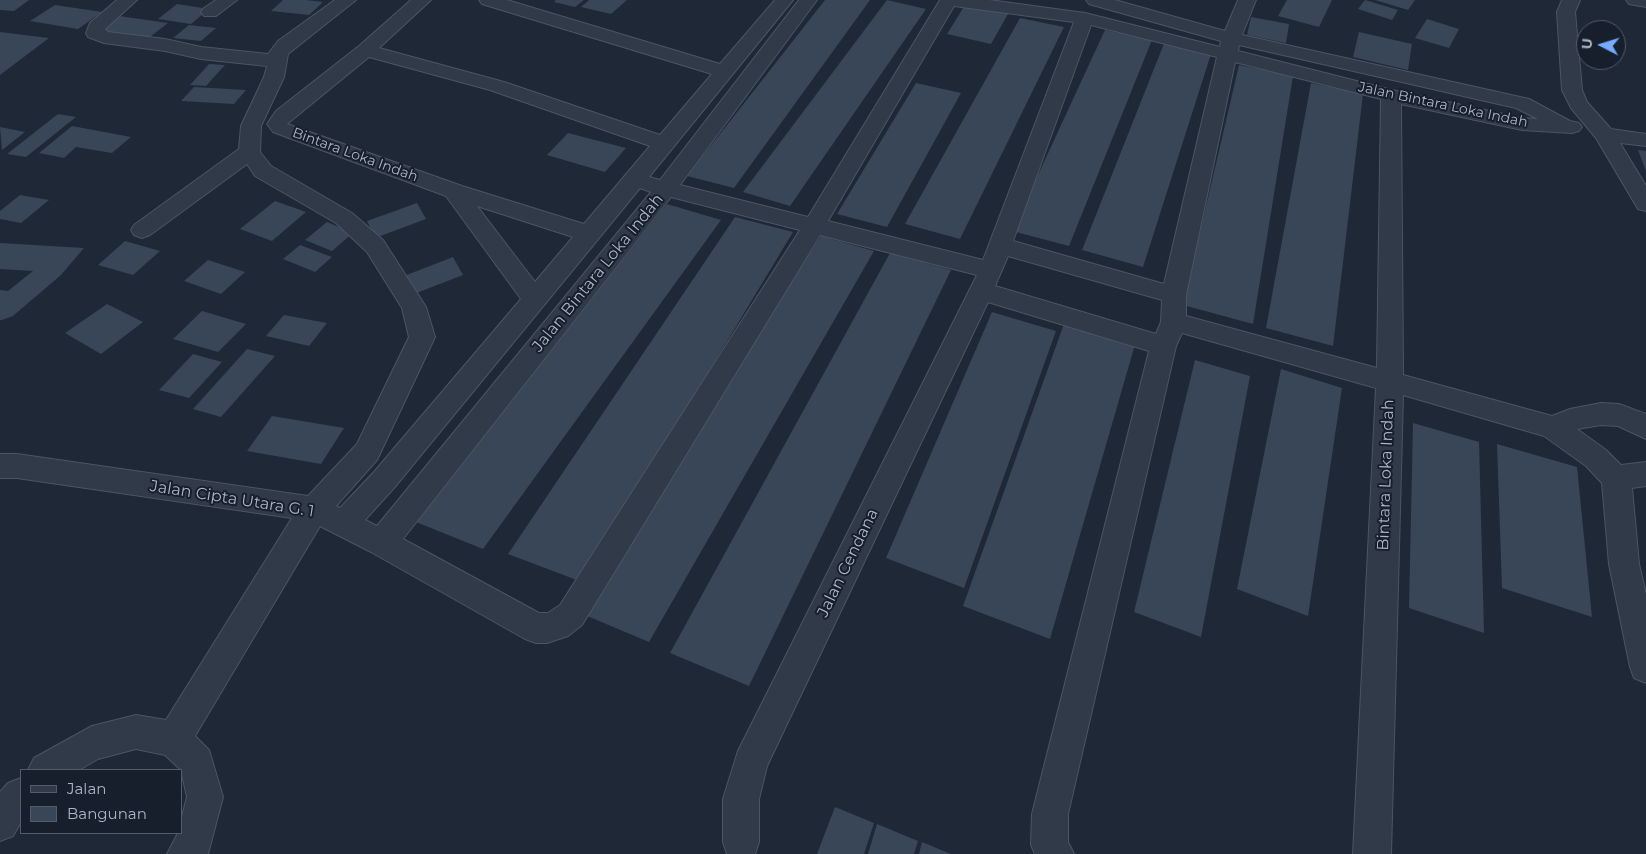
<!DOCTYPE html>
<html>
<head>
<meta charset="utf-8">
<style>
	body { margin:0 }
	#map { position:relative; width:1646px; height:854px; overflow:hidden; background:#1e2837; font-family:Montserrat,sans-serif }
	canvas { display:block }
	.legend { position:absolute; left:20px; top:769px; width:162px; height:65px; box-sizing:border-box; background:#171f2c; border:1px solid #525b69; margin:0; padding:6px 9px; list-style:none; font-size:15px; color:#abb5c5 }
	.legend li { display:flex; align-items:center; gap:10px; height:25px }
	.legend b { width:25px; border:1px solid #525b69 }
	.north { position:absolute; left:1576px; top:20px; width:50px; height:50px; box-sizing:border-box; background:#171f2c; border:1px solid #525b69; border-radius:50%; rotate:275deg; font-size:14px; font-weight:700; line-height:20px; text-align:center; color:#abb5c5 }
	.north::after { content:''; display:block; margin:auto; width:18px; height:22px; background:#76a9ff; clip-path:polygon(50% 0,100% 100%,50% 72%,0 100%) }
</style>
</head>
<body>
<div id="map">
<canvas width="1646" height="854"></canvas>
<ul class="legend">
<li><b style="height:6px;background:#313a48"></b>Jalan</li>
<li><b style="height:14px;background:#394658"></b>Bangunan</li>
</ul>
<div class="north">U</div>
</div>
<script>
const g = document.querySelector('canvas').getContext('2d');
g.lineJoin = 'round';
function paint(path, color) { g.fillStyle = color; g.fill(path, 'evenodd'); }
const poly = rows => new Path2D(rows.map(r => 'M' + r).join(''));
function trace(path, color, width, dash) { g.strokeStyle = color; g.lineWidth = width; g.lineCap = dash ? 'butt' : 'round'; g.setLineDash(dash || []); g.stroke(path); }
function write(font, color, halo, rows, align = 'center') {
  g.font = font + ' Montserrat,sans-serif'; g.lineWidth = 4; g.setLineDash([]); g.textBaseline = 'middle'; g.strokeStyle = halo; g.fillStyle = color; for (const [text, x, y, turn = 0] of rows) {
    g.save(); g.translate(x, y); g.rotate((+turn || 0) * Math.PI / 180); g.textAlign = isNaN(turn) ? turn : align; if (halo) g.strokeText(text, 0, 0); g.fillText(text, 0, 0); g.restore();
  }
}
paint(poly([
	[0,0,29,0,14,11,0,10],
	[283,0,306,0,323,2,309,15,271,11],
	[556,0,584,0,575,7,554,2],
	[589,0,627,0,611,14,581,7],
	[825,0,870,0,734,188,687,176],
	[887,0,926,9,790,206,743,192],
	[1287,0,1332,0,1319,27,1278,16],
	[1365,0,1398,10,1392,20,1358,9],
	[1375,0,1415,0,1408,10],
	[177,4,209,9,191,24,158,19],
	[55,5,102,12,78,29,30,21],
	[965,5,1008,14,991,44,947,34],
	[119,16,168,23,146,40,96,33],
	[1251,17,1289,24,1286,43,1247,35],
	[1020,18,1064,27,960,239,905,224],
	[1427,19,1459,29,1449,48,1415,38],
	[189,25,216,28,201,41,173,38],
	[1105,30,1152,40,1069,246,1012,231],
	[0,32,49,38,0,75],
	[1359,32,1412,44,1408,70,1353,57],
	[1165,41,1211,54,1143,267,1082,250],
	[209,64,225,65,206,86,190,85],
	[1239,65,1293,76,1253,324,1183,305],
	[916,83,961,93,887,227,837,214],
	[1311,83,1363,94,1333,346,1266,328],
	[194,87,246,90,234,104,181,101],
	[58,114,76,117,26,157,7,154],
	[72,126,131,137,112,153,76,147,64,158,39,153],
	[0,127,25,132,2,150],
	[568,133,626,148,605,172,547,155],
	[1638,150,1646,151,1646,171],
	[20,195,49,200,21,223,0,219,0,211],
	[275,201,306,212,272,241,240,229],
	[417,203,426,219,375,238,367,221],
	[667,204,721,220,483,549,416,522],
	[735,217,793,232,582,582,508,554],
	[327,222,353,233,332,251,305,240],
	[821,236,874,251,649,642,580,613],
	[125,241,160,251,133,275,98,265],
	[0,243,84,248,61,275,13,316,2,320,0,320,0,290,8,291,33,271,0,269],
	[300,245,332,257,315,272,283,259],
	[890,253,951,270,749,686,670,653],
	[453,257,463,275,414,294,404,276],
	[208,260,245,272,221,294,184,281],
	[107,304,143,322,101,354,65,333],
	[202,311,246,324,218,352,173,339],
	[992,312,1056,331,964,588,886,558],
	[284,315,327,323,309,346,266,336],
	[1065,321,1136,341,1050,639,963,606],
	[247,349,275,356,221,417,193,409],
	[193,354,222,362,189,398,159,390],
	[1195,360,1250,376,1201,637,1134,612],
	[1281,369,1342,388,1308,616,1237,589],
	[272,416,344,428,321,464,247,451],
	[1413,423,1479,442,1484,633,1409,608],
	[1497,444,1577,467,1592,617,1502,588],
	[835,807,874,823,864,854,817,854],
	[877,824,918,841,914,854,868,854],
	[922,842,951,854,919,854]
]), '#394658');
const minor = poly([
	[117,0,137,0,105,29,108,32,165,39,201,47,268,54,278,41,335,0,356,0,288,54,284,77,261,126,260,152,271,166,352,213,383,240,426,307,435,337,377,460,336,506,340,508,374,472,521,299,446,196,273,132,267,124,276,111,359,46,411,0,431,0,379,48,504,82,660,135,712,74,482,4,479,0,507,0,720,64,775,0,793,0,649,177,660,180,799,0,817,0,680,185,808,217,940,0,989,0,1085,13,1220,47,1221,41,1089,4,1086,0,1115,0,1225,31,1238,0,1256,0,1242,35,1529,99,1570,121,1579,123,1582,127,1579,131,1572,133,1522,130,1401,104,1403,375,1552,416,1570,409,1601,403,1619,404,1646,414,1646,439,1618,426,1601,425,1577,429,1606,450,1621,465,1646,462,1646,486,1632,488,1639,564,1646,594,1646,683,1634,678,1630,667,1609,564,1602,483,1586,466,1544,436,1403,395,1391,854,1353,854,1376,388,1182,333,1176,346,1068,814,1068,842,1074,854,1035,854,1031,845,1032,814,1149,351,988,302,767,766,759,799,759,842,755,854,727,854,723,842,723,799,738,751,977,275,820,235,582,625,568,636,547,643,536,643,525,639,371,552,320,526,195,736,209,750,223,797,208,854,167,854,178,833,181,833,181,820,187,797,181,770,165,755,136,749,98,759,79,770,28,770,34,758,92,726,136,715,166,720,292,518,17,478,0,478,0,454,17,454,308,496,357,444,409,337,402,308,367,252,336,223,255,176,247,164,150,235,142,238,134,235,131,230,134,225,239,149,241,126,264,77,267,66,201,59,165,51,104,43,88,37,86,33,90,23,117,0],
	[954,6,1074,22,983,260,828,221,954,6],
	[1091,25,1217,57,1164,284,1013,241,1091,25],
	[1239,45,1516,108,1538,119,1522,118,1392,90,1238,51,1239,45],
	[369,57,490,90,650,146,584,224,462,186,287,124,369,57],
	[1235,62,1381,99,1377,368,1186,316,1186,295,1235,62],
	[640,188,651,192,377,526,365,520,394,488,640,188],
	[671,197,800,230,560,605,548,613,539,613,403,539,671,197],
	[477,206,573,237,535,282,477,206],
	[1008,256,1162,300,1161,322,1156,334,995,286,1008,256],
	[216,0,237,0,216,16,204,16,201,12,204,8,216,0],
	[1562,0,1580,0,1575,12,1582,90,1587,102,1611,129,1646,134,1646,146,1620,143,1646,186,1646,211,1638,209,1596,138,1571,108,1562,90,1557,12,1562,0],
	[1626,0,1646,0,1646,7,1629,4,1626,0],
	[21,778,21,822,13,836,0,841,0,792,8,783,21,778]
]);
trace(minor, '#4c5563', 2);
paint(minor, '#313a48');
write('14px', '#abb5c5', '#171f2c', [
	["Jalan Bintara Loka Indah",1443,105,12],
	["Bintara Loka Indah",355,155,20]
]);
write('16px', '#abb5c5', '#171f2c', [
	["Jalan Bintara Loka Indah",598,273,-51],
	["Bintara Loka Indah",1386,475,-88],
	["Jalan Cipta Utara G. 1",232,499,9],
	["Jalan Cendana",848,563,-64]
]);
</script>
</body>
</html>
